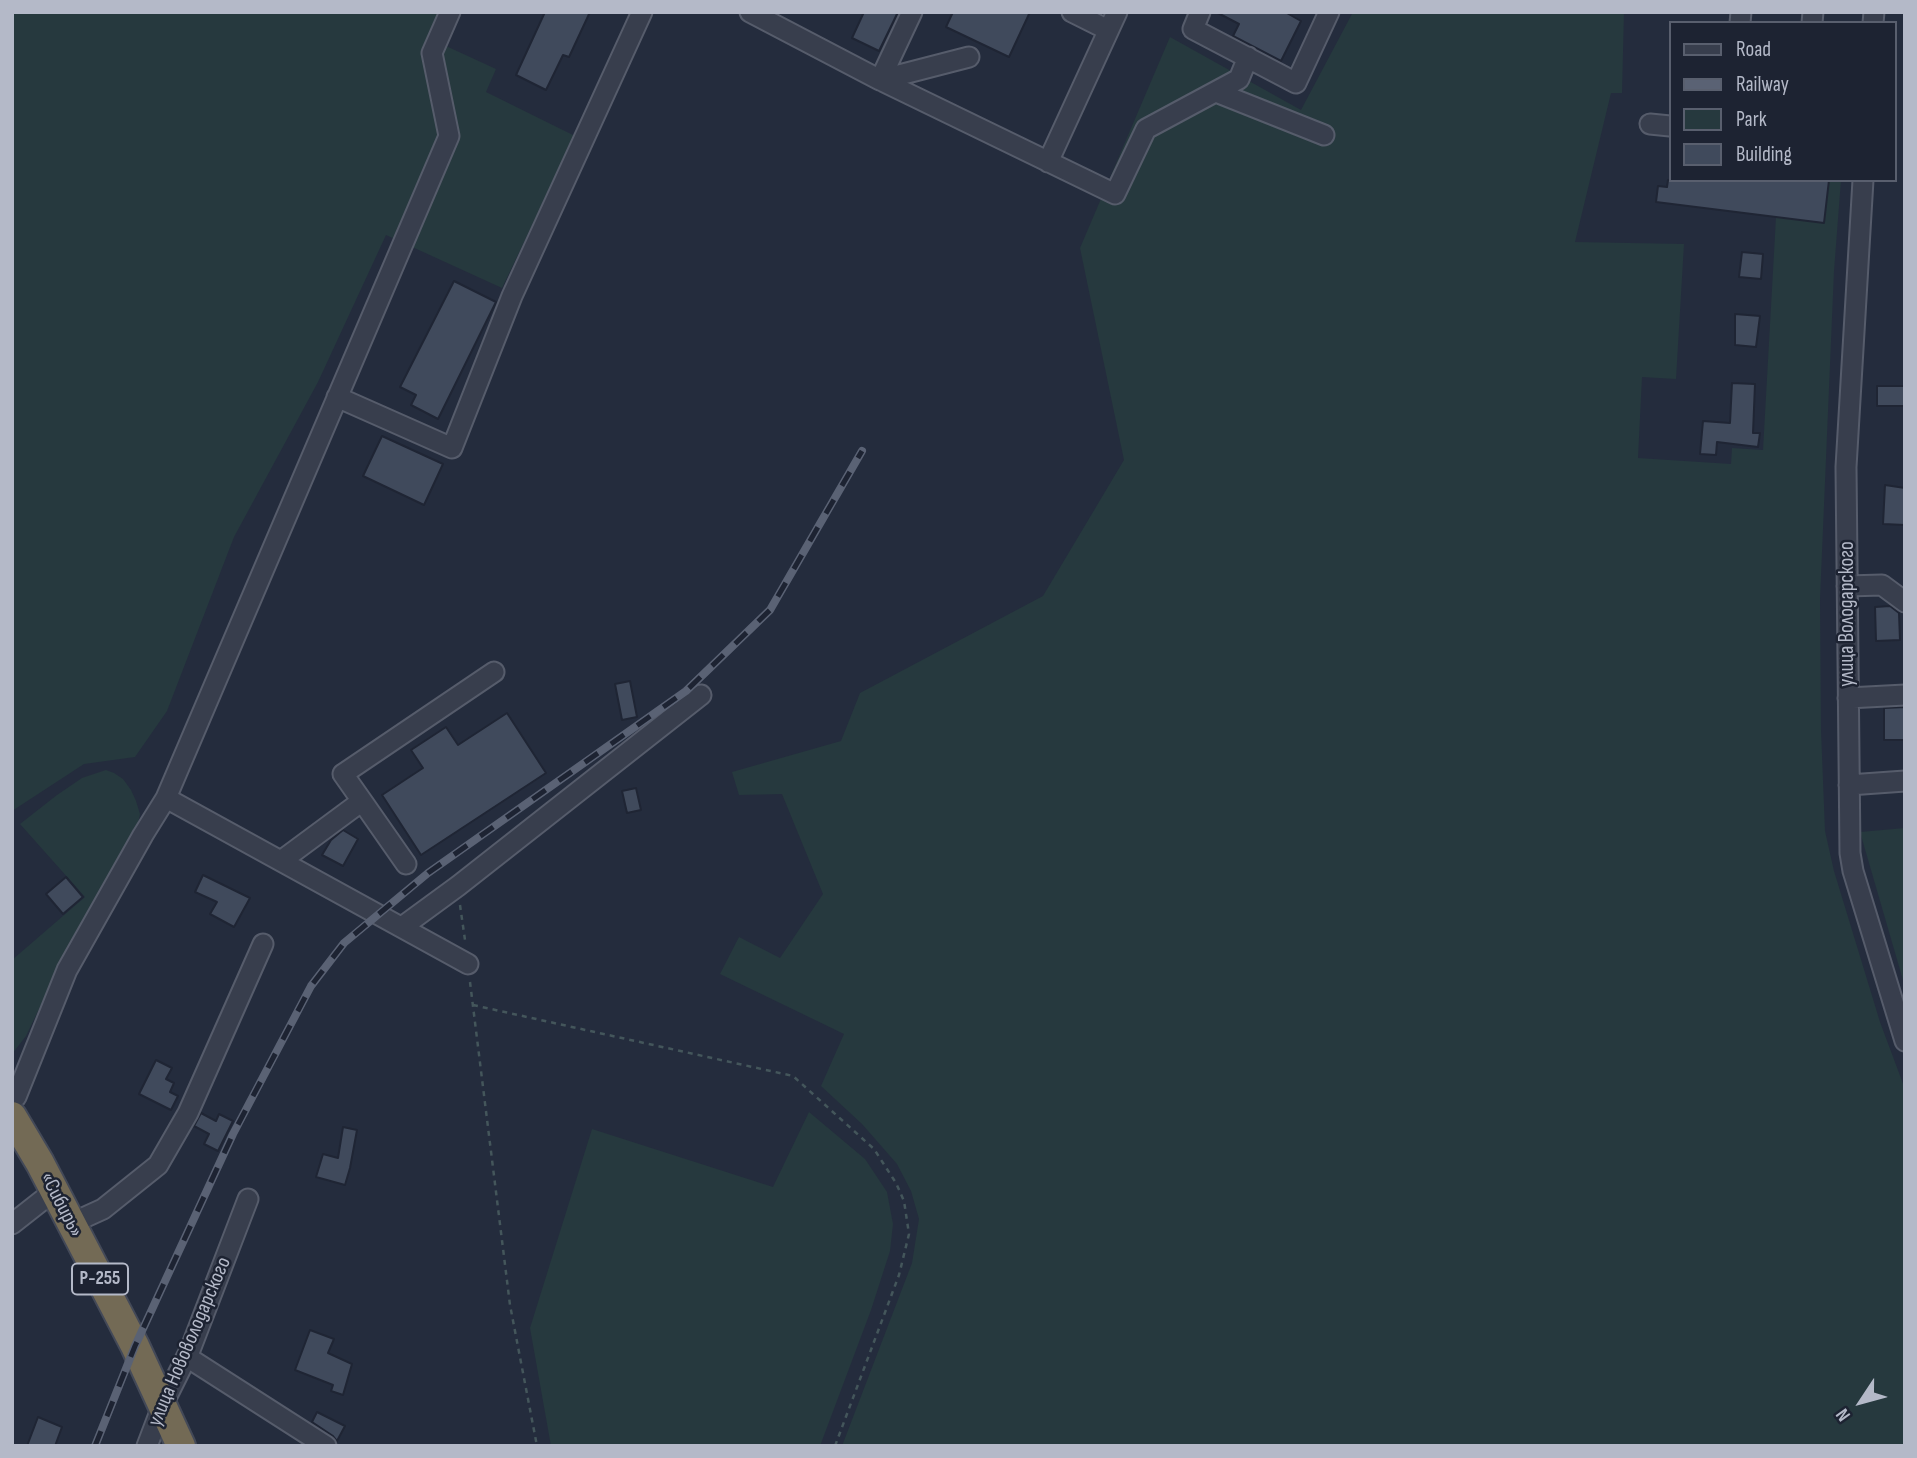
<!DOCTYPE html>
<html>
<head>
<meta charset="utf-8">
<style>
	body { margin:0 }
	#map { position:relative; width:1917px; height:1458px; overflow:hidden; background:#242c3d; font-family:"Sofia Sans Condensed",sans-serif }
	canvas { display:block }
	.frame { position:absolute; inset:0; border:14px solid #b4b9c8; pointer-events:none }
	.legend { position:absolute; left:1669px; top:21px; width:228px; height:161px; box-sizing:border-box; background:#1d2332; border:2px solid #595f6e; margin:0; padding:9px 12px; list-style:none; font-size:21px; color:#b4b9c8 }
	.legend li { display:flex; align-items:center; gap:14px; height:35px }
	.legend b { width:35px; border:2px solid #595f6e }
	.north { position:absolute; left:1826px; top:1367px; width:70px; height:70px; -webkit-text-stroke:5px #1d2332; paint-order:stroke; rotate:234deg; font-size:19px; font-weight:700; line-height:28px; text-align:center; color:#b4b9c8 }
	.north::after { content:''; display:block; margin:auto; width:24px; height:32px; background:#b4b9c8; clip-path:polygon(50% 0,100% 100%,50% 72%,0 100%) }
</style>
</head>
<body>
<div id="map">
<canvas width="1917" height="1458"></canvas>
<div class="frame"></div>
<ul class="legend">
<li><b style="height:9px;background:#383e4d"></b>Road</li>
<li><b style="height:9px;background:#5a6274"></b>Railway</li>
<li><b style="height:19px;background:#26393e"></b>Park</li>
<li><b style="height:19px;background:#404a5c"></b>Building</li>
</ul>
<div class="north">N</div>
</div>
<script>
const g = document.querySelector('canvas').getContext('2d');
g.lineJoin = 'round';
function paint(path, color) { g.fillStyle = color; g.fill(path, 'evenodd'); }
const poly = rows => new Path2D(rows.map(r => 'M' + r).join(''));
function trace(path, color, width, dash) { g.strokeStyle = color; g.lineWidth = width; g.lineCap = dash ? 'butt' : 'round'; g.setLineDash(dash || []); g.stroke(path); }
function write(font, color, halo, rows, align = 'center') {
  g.font = font + ' "Sofia Sans Condensed",sans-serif'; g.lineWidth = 5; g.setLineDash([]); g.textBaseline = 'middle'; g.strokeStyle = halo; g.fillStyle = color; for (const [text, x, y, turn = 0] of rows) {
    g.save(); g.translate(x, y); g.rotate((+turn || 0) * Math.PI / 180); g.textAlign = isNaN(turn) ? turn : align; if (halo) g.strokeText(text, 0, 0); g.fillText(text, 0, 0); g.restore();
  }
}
paint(poly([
	[12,12,460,12,446,46,496,69,486,92,575,136,502,288,386,235,318,382,234,537,167,711,135,757,84,764,12,811],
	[1353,12,1624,12,1622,93,1611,93,1575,242,1684,244,1676,379,1642,377,1638,458,1731,464,1732,448,1763,450,1776,217,1829,180,1841,180,1834,271,1820,599,1821,730,1825,831,1834,871,1880,1022,1905,1089,1905,1446,842,1446,912,1263,919,1219,911,1191,897,1164,862,1124,821,1086,844,1034,720,974,739,937,780,958,823,894,782,794,739,795,732,772,841,741,860,693,1043,596,1124,460,1080,248,1170,37,1301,110],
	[106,770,114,773,123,779,131,790,136,801,140,814,137,829,54,978,26,1036,12,1054,12,960,85,897,20,824,57,795,82,778],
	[1905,828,1905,987,1860,832],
	[809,1112,865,1159,887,1192,893,1224,890,1251,871,1310,820,1446,551,1446,530,1328,592,1129,773,1187]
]), '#26393e');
const building = poly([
	[545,12,590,12,569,57,563,55,546,90,516,75,545,12],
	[864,12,898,12,879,51,852,38,864,12],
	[953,12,1030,12,1009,57,946,27,953,12],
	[1216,12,1285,12,1301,21,1281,61,1233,36,1239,24,1216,12],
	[1668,180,1829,180,1824,223,1656,202,1658,186,1667,187,1668,180],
	[1742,252,1763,254,1761,279,1739,277,1742,252],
	[454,281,496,302,438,419,411,405,416,395,400,387,454,281],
	[1735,314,1760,316,1756,347,1735,345,1735,314],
	[1732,383,1755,384,1753,433,1760,433,1758,447,1717,442,1716,455,1700,454,1703,421,1730,423,1732,383],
	[1877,386,1905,386,1905,406,1877,406,1877,386],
	[382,436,443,464,424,505,363,476,382,436],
	[1885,485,1905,488,1905,525,1883,524,1885,485],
	[1890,606,1899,613,1900,640,1876,641,1875,607,1890,606],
	[630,681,637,717,622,720,615,684,630,681],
	[1905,707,1905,740,1884,740,1884,708,1905,707],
	[507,713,546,773,421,855,382,795,423,768,411,750,446,727,458,745,507,713],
	[636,788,641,810,627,813,622,791,636,788],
	[343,830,358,839,343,866,322,855,331,840,343,830],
	[203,875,250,898,234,927,210,914,217,902,195,892,203,875],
	[66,877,83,897,63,914,46,894,66,877],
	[156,1060,172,1068,166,1079,174,1083,170,1092,178,1096,171,1110,139,1094,156,1060],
	[201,1113,216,1121,219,1114,233,1121,218,1151,204,1144,209,1134,194,1126,201,1113],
	[343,1127,357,1130,350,1168,345,1185,316,1177,323,1154,338,1158,343,1127],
	[310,1330,334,1339,328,1353,352,1364,343,1395,331,1391,333,1385,295,1370,310,1330],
	[317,1412,345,1426,337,1441,333,1436,312,1422,317,1412],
	[38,1417,62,1427,55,1446,27,1446,38,1417]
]);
paint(building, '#404a5c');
trace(building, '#1f2534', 2);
const minor = poly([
	[750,12,880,80,912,12],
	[1072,12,1108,30],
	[1200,12,1193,29,1296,83,1329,12],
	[1740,23,1741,12],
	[1812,23,1813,12],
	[1873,23,1874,12],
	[880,80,1115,194,1146,129,1239,79,1248,57],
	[880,80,969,57],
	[1216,92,1324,135],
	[1650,124,1670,126],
	[1048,162,1117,12],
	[1863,180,1846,467,1850,853,1853,871,1905,1041],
	[337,397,452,448,512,296,642,12],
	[1847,586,1882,585,1905,602],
	[1848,698,1905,695],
	[1849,785,1905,781],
	[166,798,449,136,432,53,450,12],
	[362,801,343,774,494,672],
	[281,861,362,801,406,864],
	[402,927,458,886,701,695],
	[12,1099,16,1097,67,970,143,835,166,798,468,964],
	[12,1224,54,1191],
	[70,1224,103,1209,158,1165,188,1113,263,944],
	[187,1357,326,1446],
	[147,1446,163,1404,190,1350,248,1199]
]);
const highway = poly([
	[12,1116,40,1163,135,1346,181,1446]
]);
trace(minor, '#565c6b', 23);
trace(highway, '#434958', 32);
trace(poly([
	[460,905,465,940],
	[470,982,510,1305,537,1446],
	[473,1005,793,1076,874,1149,896,1183,904,1201,909,1234,899,1275,835,1446]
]), '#44565b', 2.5, [5, 5]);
trace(minor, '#383e4d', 19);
trace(highway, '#736a55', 28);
const rail = poly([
	[95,1446,135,1346,233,1134,311,986,344,943,428,873,686,691,770,610,862,451]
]);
trace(rail, '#5a6274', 8);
trace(rail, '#1d2332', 5, [16]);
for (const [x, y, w] of [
	[100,1279,56]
]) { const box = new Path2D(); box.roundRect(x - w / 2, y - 15.5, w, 31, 5); g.fillStyle = '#1d2332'; g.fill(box); trace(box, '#b4b9c8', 2); }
write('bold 19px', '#b4b9c8', null, [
	["Р-255",100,1279]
]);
write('21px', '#b4b9c8', '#1d2332', [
	["улица Володарского",1848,614,-90],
	["«Сибирь»",61,1205,63],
	["улица Нововолодарского",190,1342,-67]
]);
</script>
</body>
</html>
